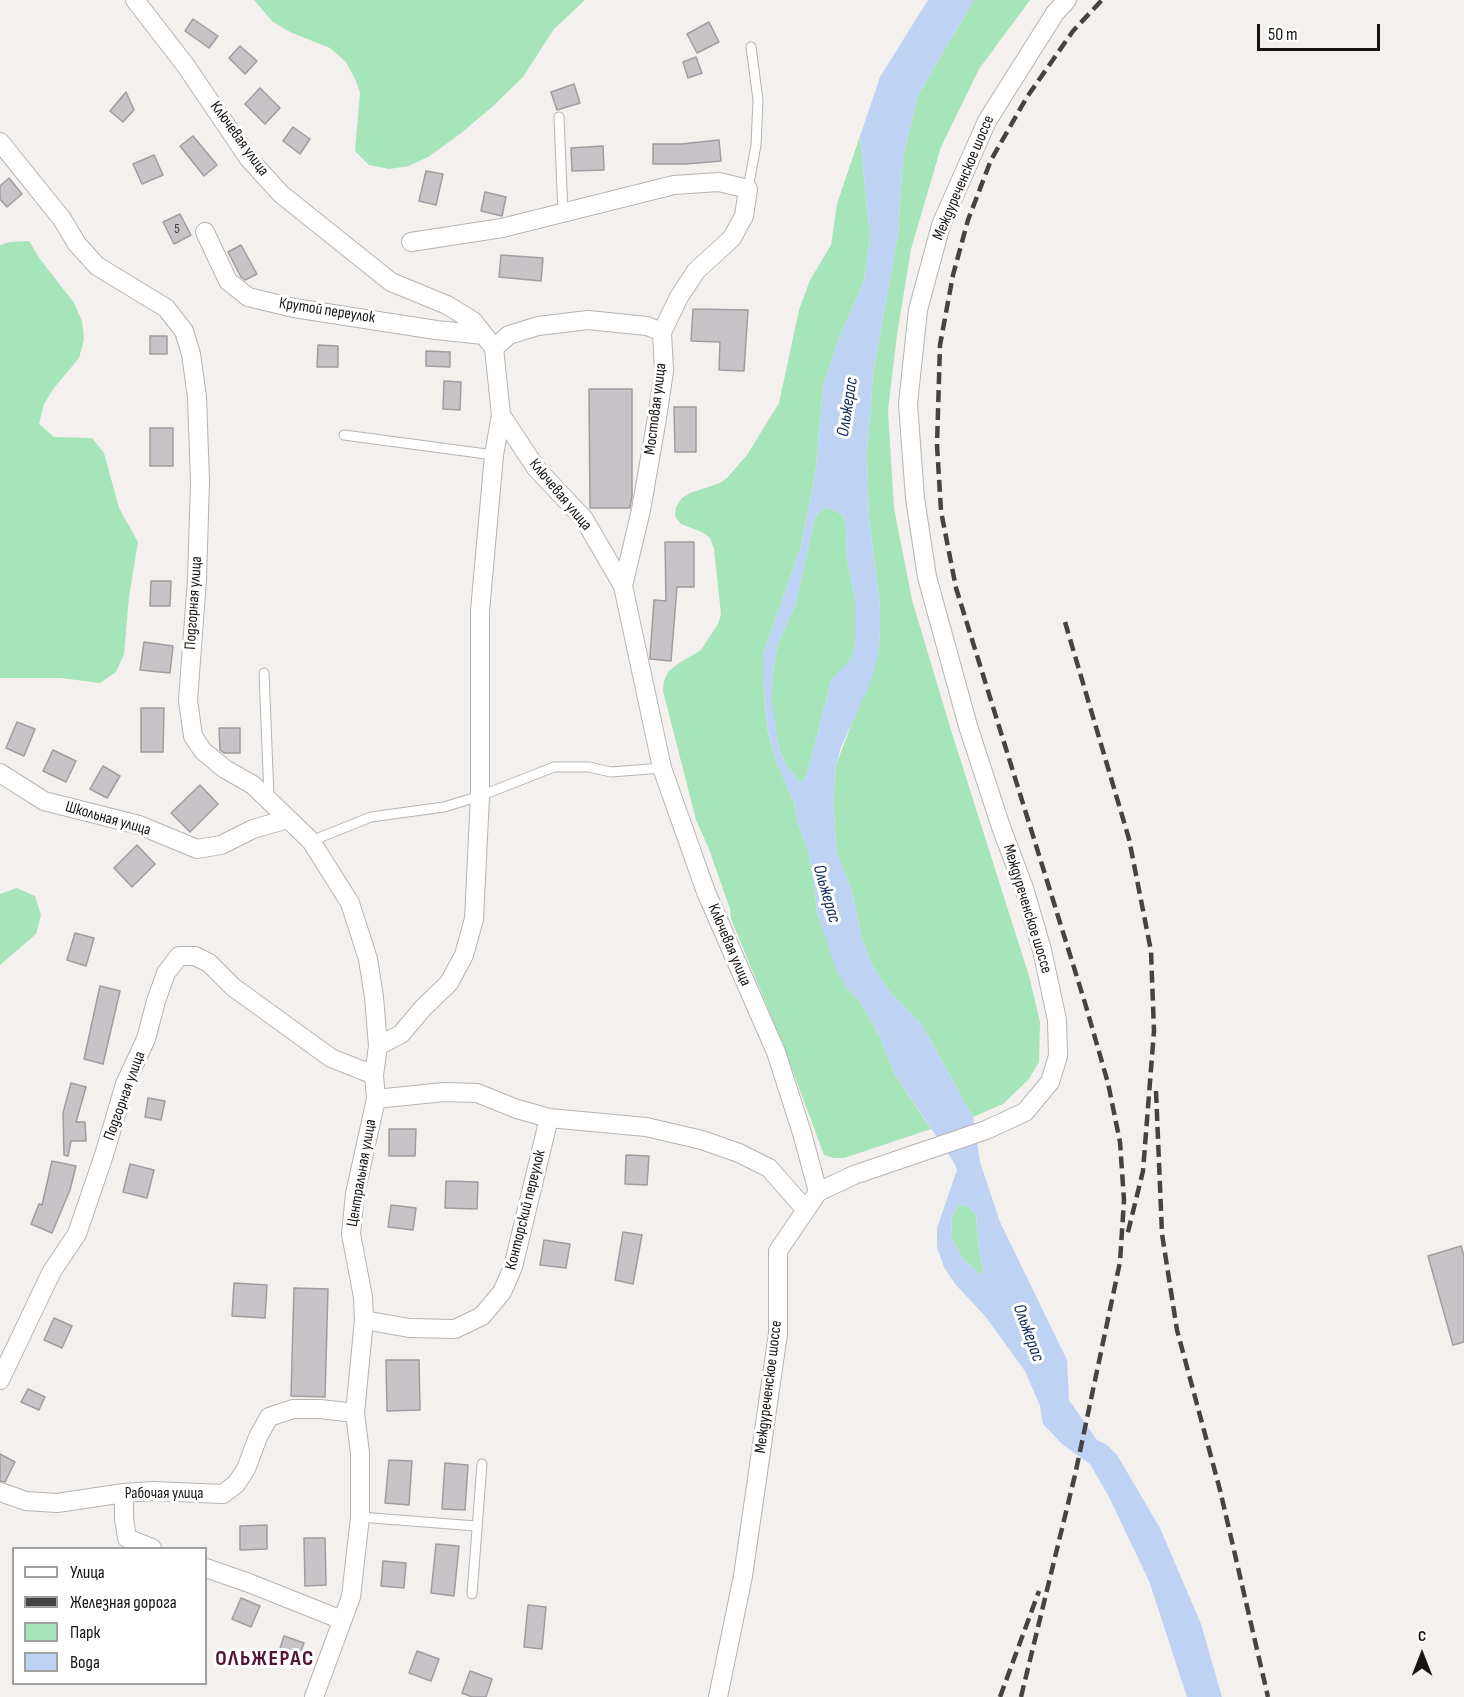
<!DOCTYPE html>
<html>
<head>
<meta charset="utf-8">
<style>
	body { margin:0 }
	#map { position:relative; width:1464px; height:1697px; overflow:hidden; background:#f4f0ed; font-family:"Sofia Sans Condensed",sans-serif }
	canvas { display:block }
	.legend { position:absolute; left:12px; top:1547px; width:195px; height:138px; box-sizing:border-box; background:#fff; border:2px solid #a2a1a1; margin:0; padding:8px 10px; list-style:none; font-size:18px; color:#171514 }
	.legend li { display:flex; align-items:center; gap:12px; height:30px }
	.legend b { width:30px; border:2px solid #a2a1a1 }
	.north { position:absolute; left:1392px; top:1625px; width:60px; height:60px; -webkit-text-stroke:4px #fff; paint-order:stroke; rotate:0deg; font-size:16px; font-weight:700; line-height:24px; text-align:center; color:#171514 }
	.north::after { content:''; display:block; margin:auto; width:21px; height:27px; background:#171514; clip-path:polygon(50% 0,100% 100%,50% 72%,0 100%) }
	.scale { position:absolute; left:1257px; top:24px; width:123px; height:27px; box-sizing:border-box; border:3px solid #171514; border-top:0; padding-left:8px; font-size:18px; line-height:21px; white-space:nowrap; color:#171514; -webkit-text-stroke:4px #fff; paint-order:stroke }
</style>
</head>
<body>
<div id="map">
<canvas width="1464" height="1697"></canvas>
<ul class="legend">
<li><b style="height:8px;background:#fff"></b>Улица</li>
<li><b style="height:8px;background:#464442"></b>Железная дорога</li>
<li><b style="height:16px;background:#a6e4b9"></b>Парк</li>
<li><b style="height:16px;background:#bed3f3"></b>Вода</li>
</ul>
<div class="north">С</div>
<div class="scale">50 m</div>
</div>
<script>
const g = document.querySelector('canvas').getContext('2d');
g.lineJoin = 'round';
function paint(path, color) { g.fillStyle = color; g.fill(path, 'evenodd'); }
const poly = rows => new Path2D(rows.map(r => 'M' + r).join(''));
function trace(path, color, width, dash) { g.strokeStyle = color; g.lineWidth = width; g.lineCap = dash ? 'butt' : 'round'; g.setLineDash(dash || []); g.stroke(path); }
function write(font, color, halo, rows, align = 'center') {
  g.font = font + ' "Sofia Sans Condensed",sans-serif'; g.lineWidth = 6; g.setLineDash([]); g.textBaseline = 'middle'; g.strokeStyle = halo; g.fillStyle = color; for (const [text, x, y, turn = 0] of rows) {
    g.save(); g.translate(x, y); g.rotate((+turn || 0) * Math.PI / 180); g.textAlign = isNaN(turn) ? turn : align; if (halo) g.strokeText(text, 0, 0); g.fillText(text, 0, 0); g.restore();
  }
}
paint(poly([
	[254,0,585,0,554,29,523,77,492,107,460,134,428,157,409,166,389,169,369,165,355,151,360,93,356,81,346,62,330,48,290,32,272,21],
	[974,0,1030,0,979,69,941,147,911,249,897,335,888,410,894,508,912,600,951,730,1029,976,1040,1022,1039,1062,1029,1079,1003,1104,973,1117,922,1025,890,992,873,967,862,939,852,891,837,853,833,802,836,765,878,655,880,634,880,605,869,521,867,454,873,374,898,234,903,157,918,95],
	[860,136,870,238,864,281,839,338,823,386,816,468,801,546,763,654,763,684,768,733,776,761,794,803,798,823,808,851,814,882,817,913,846,987,860,1002,880,1037,895,1075,931,1129,844,1158,834,1158,824,1155,784,1047,731,919,730,909,709,849,696,820,663,691,664,681,668,672,676,665,701,650,718,624,721,614,714,549,710,538,702,532,681,524,675,516,676,507,682,498,690,493,720,483,727,478,747,455,779,403,799,310,810,280,831,245,837,204],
	[29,241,40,259,74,303,82,321,84,339,79,358,54,388,44,404,39,424,54,437,92,438,104,453,119,508,138,542,129,597,124,654,116,672,100,683,61,678,0,678,0,245,10,242],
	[826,507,843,515,846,525,847,560,855,600,855,643,853,653,848,663,831,680,808,771,804,780,800,782,787,767,779,749,771,701,773,674,777,646,795,606,814,522,818,513],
	[17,888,35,896,41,915,36,934,0,965,0,894],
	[959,1204,970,1207,976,1215,979,1251,983,1271,981,1275,963,1259,951,1237,952,1217]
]), '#a6e4b9');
paint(poly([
	[928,0,974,0,918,95,903,157,898,234,873,374,867,454,869,521,880,605,880,634,878,655,870,684,841,747,836,765,833,802,837,853,852,891,862,939,873,967,890,992,922,1025,973,1117,980,1162,1000,1222,1067,1360,1069,1400,1097,1440,1107,1445,1117,1455,1160,1528,1201,1624,1222,1697,1187,1697,1149,1581,1109,1497,1090,1464,1062,1444,1043,1424,1040,1406,1025,1371,985,1316,955,1284,944,1267,937,1247,937,1228,957,1170,953,1161,895,1075,880,1037,860,1002,846,987,836,970,817,913,814,882,808,851,798,823,794,803,776,761,768,732,763,684,763,654,801,546,816,468,823,386,839,338,864,281,870,238,860,136,880,77],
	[826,507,843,515,846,525,847,560,855,600,855,643,853,653,848,662,831,680,808,771,804,780,800,782,787,767,779,749,772,701,773,674,777,646,795,606,814,522,818,513],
	[959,1204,970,1207,976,1215,979,1251,983,1271,981,1275,963,1259,951,1237,952,1217]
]), '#bed3f3');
const building = poly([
	[193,19,218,36,209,48,185,31,193,19],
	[709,22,719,42,697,53,687,34,709,22],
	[240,46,257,61,245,74,229,58,240,46],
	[696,57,702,73,688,78,683,62,696,57],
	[574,84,580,103,557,110,551,92,574,84],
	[260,88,280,108,265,124,245,104,260,88],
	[126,92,134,110,123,122,110,111,126,92],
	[293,127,310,139,300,154,283,141,293,127],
	[193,136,217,165,204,176,180,146,193,136],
	[719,140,721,161,686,164,653,164,653,144,681,144,719,140],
	[603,146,604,170,572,171,571,148,603,146],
	[154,155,163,175,142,184,133,164,154,155],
	[426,171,443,174,436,205,419,201,426,171],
	[9,178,22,194,7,207,0,199,0,186,9,178],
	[485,192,506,197,502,216,481,211,485,192],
	[180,214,191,235,174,244,163,222,180,214],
	[241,245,257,274,245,280,241,277,228,252,241,245],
	[501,255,543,258,541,281,499,277,501,255],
	[693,309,748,310,744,371,719,370,720,342,691,341,693,309],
	[150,336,167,336,167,354,150,354,150,336],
	[318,345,338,346,338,367,317,367,318,345],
	[426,351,450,352,450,367,426,366,426,351],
	[444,381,461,382,460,410,443,409,444,381],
	[589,389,632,389,632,496,630,508,590,508,589,389],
	[674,407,696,407,696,452,675,452,674,407],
	[150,428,173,428,173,466,150,466,150,428],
	[665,542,694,542,694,587,677,587,671,661,650,659,650,656,654,600,666,601,665,542],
	[151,581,171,581,170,606,150,606,151,581],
	[144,642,173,646,170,673,140,670,144,642],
	[141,708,164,708,163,752,141,752,141,708],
	[17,722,35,729,24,756,6,748,17,722],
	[219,728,240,728,240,753,224,753,220,750,219,728],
	[53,750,76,761,66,782,43,771,53,750],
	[103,766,120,776,107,798,90,789,103,766],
	[200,785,218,804,190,832,171,813,200,785],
	[137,845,155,864,132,887,114,868,137,845],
	[75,933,94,938,86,966,67,960,75,933],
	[100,986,120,991,103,1064,84,1059,100,986],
	[71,1083,86,1087,76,1122,85,1122,86,1141,71,1141,68,1156,64,1155,63,1113,71,1083],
	[148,1098,165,1101,161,1120,145,1117,148,1098],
	[389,1129,416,1129,415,1156,389,1156,389,1129],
	[626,1155,649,1156,647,1185,625,1184,626,1155],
	[52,1161,76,1166,70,1190,52,1233,31,1224,39,1204,42,1205,52,1161],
	[130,1164,154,1170,147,1198,123,1192,130,1164],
	[446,1181,478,1182,477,1209,445,1208,446,1181],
	[391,1205,416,1208,413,1230,388,1227,391,1205],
	[623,1232,642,1235,633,1284,615,1280,623,1232],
	[544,1240,570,1244,566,1268,540,1265,544,1240],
	[1461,1246,1464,1256,1464,1342,1453,1345,1428,1256,1461,1246],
	[234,1283,267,1285,265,1318,232,1316,234,1283],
	[294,1288,328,1289,325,1397,291,1396,294,1288],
	[54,1318,72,1326,62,1348,44,1340,54,1318],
	[386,1360,419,1360,420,1410,387,1411,386,1360],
	[28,1389,45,1397,39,1410,21,1402,28,1389],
	[0,1454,15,1462,5,1482,0,1481,0,1454],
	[389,1460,412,1461,409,1505,385,1503,389,1460],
	[445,1463,468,1465,465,1510,442,1509,445,1463],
	[267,1525,267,1549,240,1550,240,1526,267,1525],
	[304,1538,325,1538,326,1585,305,1586,304,1538],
	[436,1544,459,1546,454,1596,431,1593,436,1544],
	[383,1561,406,1563,404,1588,381,1586,383,1561],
	[241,1598,260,1606,251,1627,232,1619,241,1598],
	[528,1605,546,1607,542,1649,524,1647,528,1605],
	[284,1636,304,1643,296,1665,277,1658,284,1636],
	[417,1651,439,1659,431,1681,409,1673,417,1651],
	[470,1671,492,1679,486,1697,472,1697,462,1693,470,1671]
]);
paint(building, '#c7c3c6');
trace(building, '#a09c9f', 1.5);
const service = poly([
	[559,117,563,213],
	[748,189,756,145,758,100,751,47],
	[344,435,494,455],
	[264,673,269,797],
	[311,841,371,817,444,807,480,796,554,767,589,767,611,772,662,768],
	[360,1517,476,1526],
	[472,1594,482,1464]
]);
const minor = poly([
	[135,0,186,66,249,159,281,194,391,282,447,305,473,321,494,348,501,415,536,468,584,519,623,586,662,768,706,892,776,1052,802,1133,818,1192],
	[0,142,62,219,77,244,97,266,166,308,184,331,191,354,197,397,200,481,197,580,188,700,193,736,203,751,225,769,253,785,311,841,350,903,368,959,374,997,378,1046,374,1075,376,1099],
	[205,232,228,281,248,297,294,308,436,330,484,335],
	[411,242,502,228,674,185,719,182,748,189,744,216,732,238,696,271,679,297,662,332,664,371,657,418,641,510,623,586],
	[494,348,509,335,538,326,588,320,647,326,662,332],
	[0,773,44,801,139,825,197,849,221,845,253,829,288,819],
	[378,1046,401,1034,423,1008,449,983,464,955,474,919,480,796,480,611,494,455,501,415],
	[364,1320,409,1328,455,1329,482,1316,502,1292,513,1267,549,1118],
	[0,1380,52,1271,77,1234,104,1155,125,1084,146,1039,156,1001,166,973,179,956,195,956,209,963,233,987,331,1058,374,1075],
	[0,1492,26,1501,57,1503,124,1493,153,1491,223,1494,236,1484,246,1469,258,1437,269,1417,293,1409,320,1409,355,1413],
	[124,1493,124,1519,127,1538,152,1548],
	[206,1568,249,1583,342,1620],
	[314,1697,351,1597,360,1517,360,1453,355,1413,364,1320,363,1297,351,1234,355,1194,376,1099,444,1092,477,1093,517,1109,549,1118,646,1127,702,1140,739,1153,769,1168,805,1209],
	[718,1697,743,1576,778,1334,778,1251,818,1192,854,1175,986,1130,1025,1112,1050,1082,1058,1056,1057,1020,1042,950,1024,888,1001,827,968,726,927,577,915,498,908,404,918,310,941,225,987,121,1055,13,1067,0]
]);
trace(service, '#b7b3b0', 11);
trace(minor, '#b7b3b0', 20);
trace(service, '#fff', 9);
trace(minor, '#fff', 18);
trace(poly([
	[1065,622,1129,839,1151,951,1154,1031,1143,1171,1127,1236],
	[1156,1091,1162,1234,1177,1330,1220,1490,1268,1697],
	[1000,1697,1039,1591],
	[1021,1697,1075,1475,1120,1262,1124,1200,1120,1142,1108,1083,1085,1003,956,588,941,511,937,445,940,345,953,275,968,220,991,160,1027,97,1073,31,1102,0]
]), '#464442', 4.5, [12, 6]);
write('14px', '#434040', null, [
	["5",177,229]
]);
write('16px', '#171514', '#fff', [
	["Ключевая улица",239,139,54],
	["Междуреченское шоссе",964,178,-67],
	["Крутой переулок",327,311,9],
	["Мостовая улица",656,409,-83],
	["Ключевая улица",560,495,50],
	["Подгорная улица",194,603,-86],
	["Школьная улица",108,819,16],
	["Междуреченское шоссе",1027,909,73],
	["Ключевая улица",729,945,67],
	["Подгорная улица",125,1096,-70],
	["Центральная улица",362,1173,-80],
	["Конторский переулок",526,1210,-76],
	["Междуреченское шоссе",769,1387,-83],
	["Рабочая улица",164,1494]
]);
write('italic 18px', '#0c2c5b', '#fff', [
	["Ольжерас",848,407,-81],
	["Ольжерас",826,894,74],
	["Ольжерас",1028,1333,70]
]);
g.letterSpacing = '1.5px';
write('bold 22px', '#531436', '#fff', [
	["ОЛЬЖЕРАС",265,1659]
]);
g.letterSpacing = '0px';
</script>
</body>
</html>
